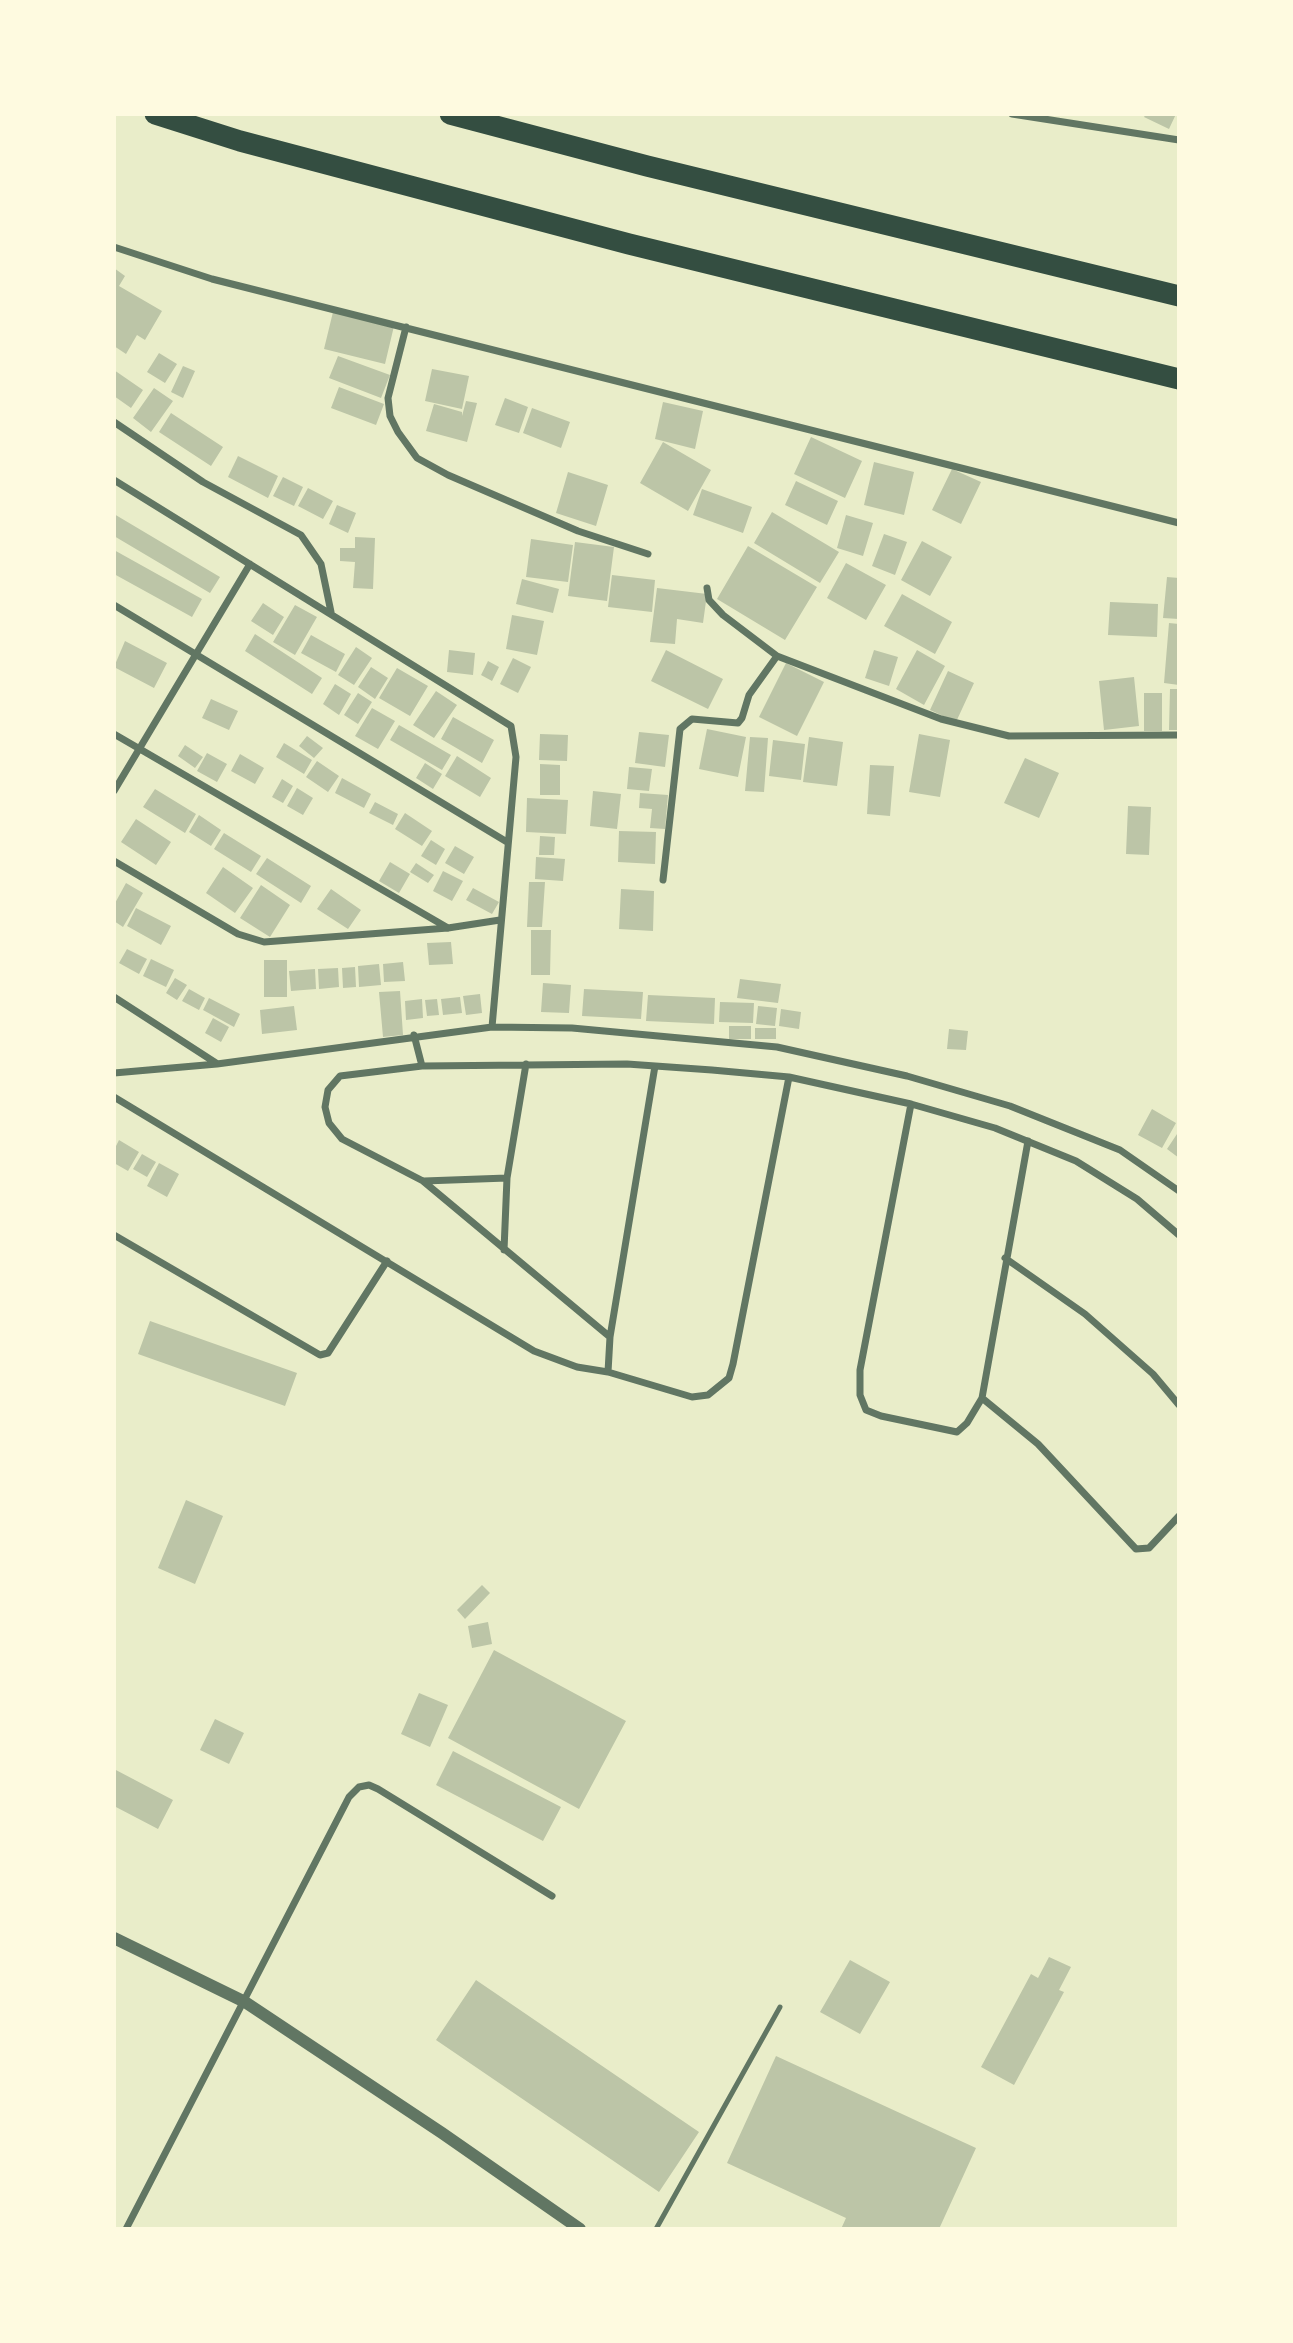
<!DOCTYPE html>
<html>
<head>
<meta charset="utf-8">
<style>
	body { margin:0 }
	#map { position:relative; width:1293px; height:2343px; overflow:hidden; background:#e9edc9; font-family:"Work Sans",sans-serif }
	canvas { display:block }
	.frame { position:absolute; inset:0; border:116px solid #fefae0; pointer-events:none }
</style>
</head>
<body>
<div id="map">
<canvas width="1293" height="2343"></canvas>
<div class="frame"></div>
</div>
<script>
const g = document.querySelector('canvas').getContext('2d');
g.lineJoin = 'round';
function paint(path, color) { g.fillStyle = color; g.fill(path, 'evenodd'); }
const poly = rows => new Path2D(rows.map(r => 'M' + r).join(''));
function trace(path, color, width, dash) { g.strokeStyle = color; g.lineWidth = width; g.lineCap = dash ? 'butt' : 'round'; g.setLineDash(dash || []); g.stroke(path); }
paint(poly([
	[1146,114,1176,114,1169,129,1144,117],
	[114,268,125,276,119,286,162,311,145,340,137,335,126,354,114,346],
	[333,312,394,326,385,364,324,349],
	[159,353,177,364,165,383,147,372],
	[338,356,390,375,381,398,329,378],
	[183,366,195,371,183,398,171,392],
	[432,369,469,376,462,409,425,401],
	[114,370,143,390,131,408,114,396],
	[339,387,384,404,376,425,331,408],
	[154,388,173,401,151,432,133,418],
	[505,398,528,407,519,433,495,425],
	[466,401,477,403,467,442,426,431,434,404,462,412,462,416],
	[663,402,703,411,695,449,655,439],
	[532,408,570,422,561,448,523,433],
	[171,413,223,447,211,466,159,432],
	[811,437,862,461,845,498,794,474],
	[663,442,711,470,688,511,640,483],
	[238,456,278,476,268,498,228,477],
	[874,462,914,472,904,515,864,505],
	[952,469,981,482,961,524,932,510],
	[568,472,608,485,596,526,556,513],
	[283,477,303,487,294,506,273,496],
	[796,481,838,501,827,525,785,505],
	[308,488,333,501,323,519,298,506],
	[702,489,752,507,743,533,693,515],
	[337,505,356,513,348,533,329,524],
	[772,512,839,552,820,583,754,543],
	[114,514,220,577,210,593,114,536],
	[846,515,873,523,863,556,837,548],
	[884,534,907,542,895,575,872,566],
	[355,537,375,538,373,589,353,588,355,562,340,561,340,548,355,548],
	[531,539,573,545,568,582,526,577],
	[922,541,952,557,930,596,901,580],
	[575,542,614,547,607,601,568,596],
	[748,546,817,587,785,640,717,599],
	[114,550,202,599,192,617,114,574],
	[846,563,886,585,866,620,827,598],
	[612,575,655,580,652,612,608,607],
	[1167,577,1179,578,1179,619,1163,618],
	[522,579,559,589,553,613,516,604],
	[657,588,707,594,703,623,677,619,675,644,650,642],
	[902,594,952,622,935,654,884,626],
	[1110,602,1158,604,1157,637,1108,635],
	[263,603,284,617,273,635,251,621],
	[295,605,317,617,295,655,273,642],
	[512,615,544,621,537,655,506,649],
	[1169,623,1179,624,1179,685,1164,683],
	[255,634,322,678,312,694,245,651],
	[311,635,345,654,336,672,301,653],
	[125,641,167,663,154,688,114,667],
	[356,647,372,658,354,685,338,675],
	[449,650,475,653,473,675,447,672],
	[666,650,723,679,708,709,651,681],
	[874,650,898,657,889,686,865,678],
	[917,650,945,666,924,705,896,689],
	[513,658,531,667,518,693,500,684],
	[488,661,499,667,492,681,481,675],
	[786,663,824,682,797,736,759,717],
	[371,667,388,678,375,699,358,687],
	[397,668,428,686,410,716,379,698],
	[948,671,974,683,956,722,930,710],
	[1134,677,1139,726,1104,730,1099,681],
	[335,684,351,694,339,715,323,704],
	[1170,689,1179,689,1179,730,1169,730],
	[436,691,457,705,434,738,413,725],
	[358,693,372,702,358,724,344,715],
	[1144,693,1162,693,1162,731,1144,731],
	[211,699,238,711,229,730,202,718],
	[372,708,395,721,378,749,355,736],
	[453,717,494,740,482,763,441,739],
	[399,725,451,755,442,770,390,740],
	[707,729,746,737,738,777,699,769],
	[639,732,669,735,665,767,635,763],
	[540,734,568,735,567,761,539,760],
	[919,734,950,740,940,797,909,792],
	[307,736,323,748,314,758,299,746],
	[750,737,768,738,764,792,745,791],
	[809,737,843,742,837,786,803,782],
	[773,740,805,744,801,780,769,776],
	[284,743,312,760,304,774,276,757],
	[185,745,203,757,195,768,178,756],
	[207,753,227,764,217,782,197,771],
	[240,754,264,768,255,784,231,771],
	[457,756,491,778,480,797,445,776],
	[1025,758,1059,773,1039,818,1004,803],
	[317,761,339,776,328,792,306,777],
	[425,763,442,774,433,789,416,778],
	[540,764,560,765,560,795,540,795],
	[870,765,894,766,890,816,867,814],
	[629,767,652,769,649,791,627,789],
	[342,778,371,794,364,808,335,793],
	[282,779,293,786,283,803,272,797],
	[297,788,313,798,303,815,287,806],
	[155,789,196,814,185,833,143,807],
	[593,791,621,794,617,829,590,826],
	[640,793,668,795,665,829,650,828,652,809,639,808],
	[527,798,568,800,566,834,526,832],
	[375,802,398,814,393,825,369,813],
	[1128,806,1151,807,1149,855,1126,854],
	[405,813,432,831,422,846,395,829],
	[199,815,221,830,211,846,189,832],
	[136,819,171,842,156,865,121,842],
	[619,831,656,832,655,864,618,862],
	[224,833,261,856,251,872,214,849],
	[540,836,555,837,554,855,539,855],
	[431,840,445,849,436,865,421,856],
	[455,846,474,857,464,874,445,863],
	[536,857,565,859,563,881,535,879],
	[267,858,311,886,301,903,256,874],
	[390,862,410,874,399,893,379,881],
	[416,863,434,875,428,883,410,872],
	[223,867,253,888,235,913,206,893],
	[443,871,463,881,452,901,433,891],
	[529,882,545,882,542,927,527,927],
	[126,883,143,893,123,927,114,921,114,905],
	[261,885,290,905,270,937,240,918],
	[473,888,499,902,492,914,466,900],
	[331,889,361,910,348,929,317,909],
	[621,889,654,891,653,931,619,929],
	[136,908,171,926,161,945,127,926],
	[531,930,551,930,550,975,531,975],
	[451,942,453,964,429,965,427,943],
	[127,949,147,959,139,974,119,963],
	[151,959,174,970,166,987,143,976],
	[264,960,287,960,287,997,264,997],
	[403,962,405,981,384,982,383,964],
	[379,964,381,985,359,987,358,966],
	[355,967,356,987,343,988,342,968],
	[338,968,339,987,319,989,318,969],
	[315,969,316,989,291,991,289,971],
	[175,978,187,985,177,1000,166,993],
	[740,979,781,984,778,1003,737,998],
	[543,983,571,985,569,1013,541,1012],
	[189,989,205,998,199,1010,182,1001],
	[584,989,643,992,641,1019,582,1016],
	[400,991,403,1035,383,1037,379,992],
	[480,994,482,1013,466,1015,463,996],
	[648,995,715,998,714,1024,646,1021],
	[460,997,462,1013,443,1015,441,999],
	[209,998,240,1014,234,1027,203,1010],
	[422,999,423,1018,406,1020,405,1001],
	[437,999,439,1015,427,1016,425,1000],
	[720,1002,754,1003,753,1023,719,1022],
	[294,1006,297,1030,262,1034,260,1010],
	[758,1006,777,1008,775,1026,756,1024],
	[781,1009,801,1012,799,1029,779,1026],
	[213,1018,229,1027,221,1042,205,1033],
	[729,1026,751,1026,751,1039,729,1039],
	[755,1028,776,1028,776,1039,755,1039],
	[949,1029,968,1031,966,1050,947,1049],
	[1152,1109,1176,1123,1162,1148,1138,1135],
	[1179,1131,1179,1158,1167,1149],
	[119,1140,139,1152,128,1171,114,1163,114,1150],
	[142,1154,156,1162,147,1177,133,1169],
	[159,1163,179,1174,167,1197,147,1186],
	[150,1321,297,1373,285,1406,138,1354],
	[186,1500,223,1516,195,1584,158,1568],
	[482,1585,490,1593,465,1619,457,1610],
	[488,1622,492,1644,472,1648,468,1626],
	[494,1650,626,1721,579,1809,448,1738],
	[419,1693,448,1705,430,1747,401,1734],
	[215,1719,244,1733,229,1764,200,1750],
	[453,1751,561,1807,543,1841,436,1785],
	[114,1769,173,1800,158,1829,114,1806],
	[1049,1957,1071,1967,1059,1990,1064,1992,1014,2085,981,2067,1031,1974,1038,1978],
	[850,1960,890,1982,860,2034,820,2012],
	[476,1980,699,2132,659,2192,436,2040],
	[776,2056,976,2148,939,2229,841,2229,846,2218,727,2163]
]), '#bcc5a7');
trace(poly([
	[656,2229,780,2007]
]), '#617663', 5);
trace(poly([
	[1012,114,1179,140],
	[114,247,212,279,1179,523],
	[406,327,388,398,390,416,398,432,417,458,448,475,578,531,648,554],
	[114,422,203,482,301,535,321,564,331,612],
	[114,480,511,726,516,757,492,1027],
	[707,588,709,600,723,615,777,656,941,719,1009,736,1179,735],
	[114,605,507,842],
	[114,734,448,928],
	[114,791,250,564],
	[114,861,238,934,264,942,448,928,500,920],
	[663,880,680,729,692,719,738,723,742,718,749,695,777,656],
	[114,997,216,1063],
	[414,1035,422,1066,627,1064,712,1070,789,1077,911,1104,995,1128,1076,1161,1137,1199,1179,1235],
	[422,1066,340,1076,328,1090,325,1107,329,1123,342,1139,423,1181,610,1337,608,1372,692,1397,708,1395,729,1378,733,1364,789,1077],
	[114,1073,217,1064,492,1027,572,1028,777,1047,907,1076,1010,1106,1120,1150,1179,1191],
	[114,1097,534,1351,577,1367,608,1372],
	[911,1104,860,1370,860,1395,866,1410,881,1416,957,1432,967,1423,982,1398,1028,1141],
	[424,1181,507,1178],
	[114,1235,320,1355,328,1353,387,1261],
	[504,1250,507,1178,526,1064],
	[1005,1258,1085,1314,1153,1374,1179,1405],
	[610,1337,655,1066],
	[982,1398,1038,1444,1136,1549,1149,1548,1179,1516],
	[126,2229,349,1797,359,1787,369,1785,378,1789,552,1896]
]), '#617663', 7);
trace(poly([
	[114,1938,245,2002,442,2133,580,2229]
]), '#617663', 12);
trace(poly([
	[155,114,240,141,629,244,1179,379],
	[450,114,647,166,1179,296]
]), '#344e41', 21);
</script>
</body>
</html>
